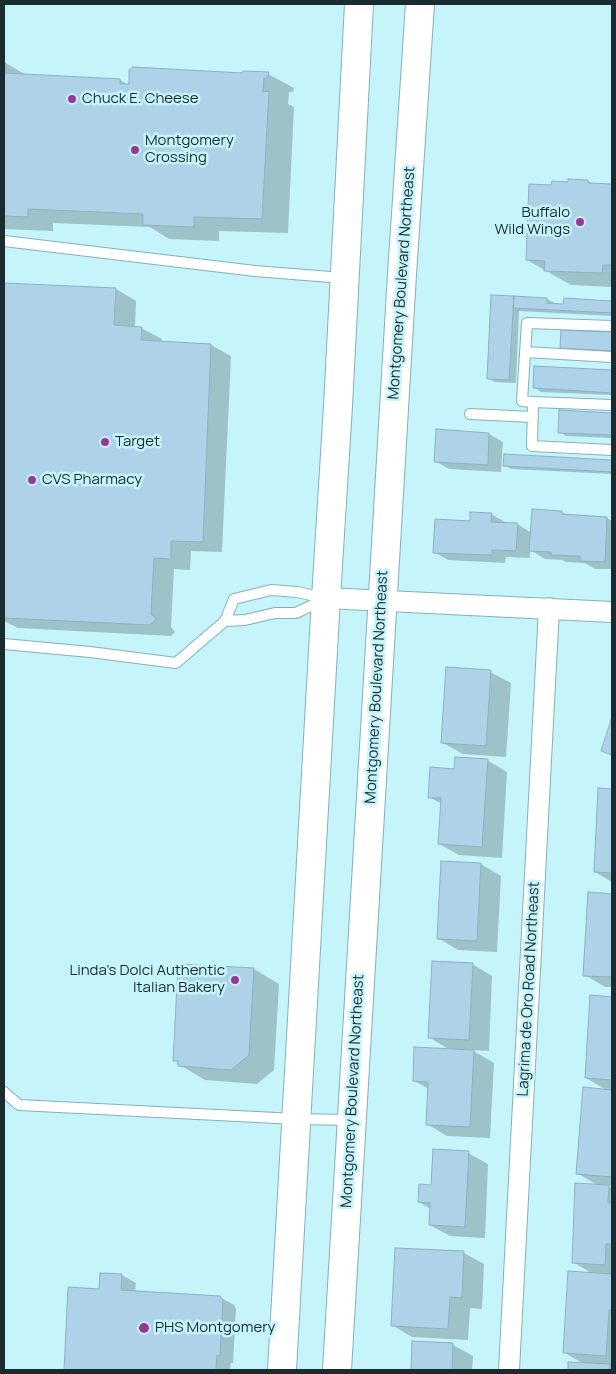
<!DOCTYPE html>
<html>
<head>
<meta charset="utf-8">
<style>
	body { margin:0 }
	#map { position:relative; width:616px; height:1374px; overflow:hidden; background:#c5f4fb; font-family:Manrope,sans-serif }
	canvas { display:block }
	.frame { position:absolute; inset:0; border:5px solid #1a2c2f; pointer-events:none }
</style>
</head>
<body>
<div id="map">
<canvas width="616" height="1374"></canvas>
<div class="frame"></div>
</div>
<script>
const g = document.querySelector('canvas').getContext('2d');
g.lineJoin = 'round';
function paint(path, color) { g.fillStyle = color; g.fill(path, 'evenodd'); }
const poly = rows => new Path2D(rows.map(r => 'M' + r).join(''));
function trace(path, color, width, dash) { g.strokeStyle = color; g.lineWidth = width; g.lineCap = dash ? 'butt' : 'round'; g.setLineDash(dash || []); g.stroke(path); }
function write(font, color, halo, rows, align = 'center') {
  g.font = font + ' Manrope,sans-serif'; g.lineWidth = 5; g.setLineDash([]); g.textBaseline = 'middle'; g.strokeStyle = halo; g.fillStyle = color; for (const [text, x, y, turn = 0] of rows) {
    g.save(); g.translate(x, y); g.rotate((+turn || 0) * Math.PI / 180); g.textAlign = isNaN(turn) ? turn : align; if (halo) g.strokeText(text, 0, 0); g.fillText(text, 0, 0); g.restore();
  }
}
paint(poly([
	[4,62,28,76,120,80,130,86,244,74,268,74,294,88,293,92,289,92,288,104,294,107,288,233,219,231,219,241,169,239,150,227,53,223,53,231,4,229],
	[588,181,593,184,612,185,612,287,571,285,527,260,553,186],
	[4,284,116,289,136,301,135,327,141,328,162,339,161,342,211,345,231,356,222,552,191,551,190,570,174,569,171,627,175,632,171,636,18,628,4,621,5,598,4,598],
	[492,296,547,299,554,303,554,305,565,305,565,300,612,302,612,316,519,311,516,383,495,382,488,378],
	[563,331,612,333,612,354,568,351,562,347],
	[536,367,612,371,612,395,541,392,535,388],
	[561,411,612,414,612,438,566,436,560,432],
	[489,434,503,442,501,472,449,469,435,461],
	[505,455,612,461,612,474,511,469,504,465],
	[562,512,568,516,607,518,612,521,612,569,595,569,585,563,566,562,562,560,545,559,530,550,530,558,506,557,505,563,448,560,434,552,471,522,491,514,505,522,505,524,517,524,532,533],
	[490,672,511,683,506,757,463,754,443,743],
	[487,760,507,772,502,858,459,855,439,844,442,804,429,797,456,770],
	[599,790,612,790,612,882,595,872],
	[481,864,501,876,497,952,458,950,438,938],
	[589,894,612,895,612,987,605,987,585,975],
	[472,964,492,976,489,1051,472,1050,494,1063,490,1138,447,1136,427,1124,429,1089,414,1081,452,1051,430,1038],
	[254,969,279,984,274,1070,257,1084,205,1080,180,1065,179,1063,175,1060],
	[592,997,612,998,612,1186,607,1185,612,1188,612,1366,611,1366,612,1367,612,1370,569,1370,569,1363,584,1364,565,1353,593,1274,573,1262,599,1186,577,1173,608,1091,586,1078],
	[468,1153,488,1164,485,1238,450,1236,430,1225,431,1209,419,1202,432,1186],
	[464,1253,484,1264,482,1309,470,1308,468,1340,412,1337,392,1325],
	[122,1275,136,1283,135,1292,219,1297,234,1305,236,1309,233,1363,231,1363,230,1370,65,1370,70,1288,100,1290],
	[414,1343,453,1345,473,1356,472,1370,412,1370]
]), '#0003');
const building = poly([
	[4,61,6,64,5,73,120,79,120,84,129,84,129,70,133,67,242,73,243,71,269,72,268,78,264,78,263,92,269,91,262,219,194,217,194,227,143,225,143,214,28,209,28,217,4,216,4,61],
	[568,179,588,180,588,183,612,184,612,265,603,265,602,273,544,271,545,261,526,260,529,184,551,185,552,181,568,182,568,179],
	[4,283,116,288,114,325,142,327,141,340,211,344,203,542,171,541,171,559,154,558,151,615,153,615,156,620,150,625,4,618,4,283],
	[491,295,514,296,509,380,487,379,491,295],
	[514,296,547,298,547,303,563,304,564,298,612,301,612,313,513,308,514,296],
	[561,330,612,332,612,351,560,348,561,330],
	[534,366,612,370,612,393,533,388,534,366],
	[559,410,612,413,612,435,558,433,559,410],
	[436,429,489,433,488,465,434,462,436,429],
	[504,454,612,460,612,472,503,466,504,454],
	[532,509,562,511,562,514,607,517,605,562,580,561,580,556,551,555,551,552,529,551,532,509],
	[470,512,492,513,491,522,518,523,516,551,492,550,492,555,433,553,435,519,470,521,470,512],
	[446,667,491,670,486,746,441,743,446,667],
	[612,717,612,755,601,751,612,717],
	[455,757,488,759,482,847,438,844,441,798,428,798,430,767,454,769,455,757],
	[598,788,612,789,612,873,594,872,598,788],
	[441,861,481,863,477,941,437,939,441,861],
	[588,892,612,894,612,977,583,976,588,892],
	[432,961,473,963,469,1040,428,1038,432,961],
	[180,964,254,968,249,1055,231,1070,178,1066,178,1061,173,1061,178,967,180,964],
	[590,995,612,997,612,1080,585,1078,590,995],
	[414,1047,474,1050,470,1127,426,1125,428,1082,413,1081,414,1047],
	[583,1087,612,1090,612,1177,576,1174,583,1087],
	[433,1149,469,1151,465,1227,429,1225,430,1203,418,1202,419,1184,431,1185,433,1149],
	[575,1183,609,1185,608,1203,612,1203,612,1244,606,1244,605,1265,572,1263,575,1183],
	[395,1248,464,1251,462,1298,450,1297,448,1329,391,1326,395,1248],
	[568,1271,612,1274,612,1310,609,1310,606,1356,563,1353,568,1271],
	[100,1273,122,1274,121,1290,220,1296,223,1300,220,1356,217,1355,216,1370,64,1370,68,1287,99,1289,100,1273],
	[412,1341,453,1343,452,1370,411,1370,412,1341],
	[568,1362,610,1364,609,1370,568,1370,568,1362]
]);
paint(building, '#aed3e8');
trace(building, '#8cb0c3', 1);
const lane = poly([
	[4,241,255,271,343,278],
	[612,326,527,323,522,401,533,402,532,446,612,450],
	[525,352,612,357],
	[533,402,612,405],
	[470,414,533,417],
	[225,621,245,620,275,613,296,613,323,600],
	[4,644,90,652,176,663,225,621,234,599,271,590,297,592,325,598],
	[4,1092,19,1105,296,1119,350,1120]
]);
const street = poly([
	[326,598,612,612],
	[509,1370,549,608]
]);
const primary = poly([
	[282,1370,326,598,338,406,359,4],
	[337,1370,402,274,420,4]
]);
trace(lane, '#84b1b8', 12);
trace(street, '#84b1b8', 22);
trace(primary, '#84b1b8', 30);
trace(lane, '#fff', 10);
trace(street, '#fff', 20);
trace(primary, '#fff', 28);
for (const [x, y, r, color] of [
	[72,99,5,"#9a359a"],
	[135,150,5,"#9a359a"],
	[580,222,5,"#9a359a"],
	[105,442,5,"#9a359a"],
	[32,480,5,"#9a359a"],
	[235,980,5,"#9a359a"],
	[144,1328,6,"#9a359a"]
]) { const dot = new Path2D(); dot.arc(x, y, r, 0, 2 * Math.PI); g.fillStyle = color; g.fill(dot); trace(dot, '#c5f4fb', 2); }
write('15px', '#1a2c2f', '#c5f4fb', [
	["Chuck E. Cheese",82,99],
	["Montgomery",145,141],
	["Crossing",145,158],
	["Buffalo",570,213,"right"],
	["Wild Wings",570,230,"right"],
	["Target",115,442],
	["CVS Pharmacy",42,480],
	["Linda's Dolci Authentic",225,971,"right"],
	["Italian Bakery",225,988,"right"],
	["PHS Montgomery",155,1328]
], 'left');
write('15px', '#1a2c2f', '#c5f4fb', [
	["Montgomery Boulevard Northeast",402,283,-86],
	["Montgomery Boulevard Northeast",377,687,-87],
	["Lagrima de Oro Road Northeast",529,989,-87],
	["Montgomery Boulevard Northeast",353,1091,-87]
]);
</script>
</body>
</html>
